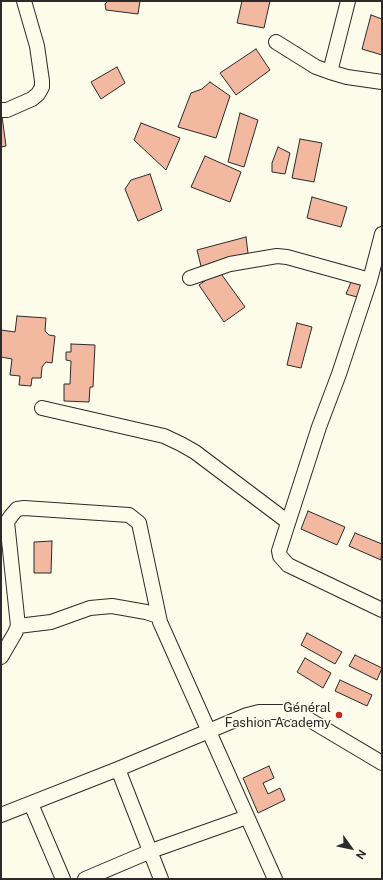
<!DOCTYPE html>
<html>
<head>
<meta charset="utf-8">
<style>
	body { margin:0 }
	#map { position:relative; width:383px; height:880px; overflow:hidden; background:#fdfbea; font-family:"Public Sans",sans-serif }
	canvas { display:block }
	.frame { position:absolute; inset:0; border:2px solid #2b2b2b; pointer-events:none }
	.north { position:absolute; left:331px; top:828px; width:40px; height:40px; -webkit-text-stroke:3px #fdfbea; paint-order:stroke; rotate:123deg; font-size:11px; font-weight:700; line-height:16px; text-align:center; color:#2b2b2b }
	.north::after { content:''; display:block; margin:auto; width:14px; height:18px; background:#2b2b2b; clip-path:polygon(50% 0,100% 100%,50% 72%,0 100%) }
</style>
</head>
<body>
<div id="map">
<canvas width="383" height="880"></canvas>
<div class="frame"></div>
<div class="north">N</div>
</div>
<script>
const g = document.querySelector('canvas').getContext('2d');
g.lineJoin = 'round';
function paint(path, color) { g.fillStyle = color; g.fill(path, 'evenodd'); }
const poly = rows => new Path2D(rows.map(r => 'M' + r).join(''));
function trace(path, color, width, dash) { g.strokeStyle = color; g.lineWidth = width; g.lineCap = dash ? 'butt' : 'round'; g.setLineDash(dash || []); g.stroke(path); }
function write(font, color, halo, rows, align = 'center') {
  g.font = font + ' "Public Sans",sans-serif'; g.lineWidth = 3; g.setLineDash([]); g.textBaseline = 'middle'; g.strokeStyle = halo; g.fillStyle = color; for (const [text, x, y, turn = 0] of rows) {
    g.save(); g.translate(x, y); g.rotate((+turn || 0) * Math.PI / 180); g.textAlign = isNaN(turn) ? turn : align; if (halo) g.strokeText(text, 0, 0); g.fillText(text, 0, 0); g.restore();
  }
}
const building = poly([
	[108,1,140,1,138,14,106,10,105,4,108,1],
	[242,1,270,1,264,28,237,23,242,1],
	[371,15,382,19,382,55,362,49,371,15],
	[256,49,270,70,236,95,220,73,256,49],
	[117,67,125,83,101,99,91,82,117,67],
	[210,82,230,96,216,138,178,127,191,93,202,89,210,82],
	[240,113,258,120,244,167,228,162,240,113],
	[1,116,2,116,6,146,1,147,1,116],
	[141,123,180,138,166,170,134,140,141,123],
	[300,139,322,143,314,182,292,178,300,139],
	[278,147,290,153,285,174,272,172,272,163,278,147],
	[205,156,241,172,230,202,191,187,205,156],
	[150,174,162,210,138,221,125,189,131,180,150,174],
	[312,197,347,207,341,227,307,218,312,197],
	[246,237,248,253,206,268,201,266,197,250,246,237],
	[219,271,245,307,224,322,199,285,219,271],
	[351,282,361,285,357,297,346,294,351,282],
	[17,316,46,318,45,331,49,335,55,336,52,363,46,362,42,367,41,378,32,378,31,386,19,385,20,376,10,375,12,359,1,357,1,330,15,332,17,316],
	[297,323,312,327,301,368,287,365,297,323],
	[71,344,95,345,93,387,90,387,89,402,64,401,64,384,70,384,71,361,66,360,66,352,71,352,71,344],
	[308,511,345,527,337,545,301,529,308,511],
	[355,533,382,544,381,560,349,546,355,533],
	[52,541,51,573,34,573,34,542,52,541],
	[307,633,342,652,335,664,301,645,307,633],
	[355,655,382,668,377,680,349,666,355,655],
	[305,658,331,673,323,688,297,672,305,658],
	[340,680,372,695,367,706,335,691,340,680],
	[269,766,274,778,263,783,268,794,280,788,285,800,258,813,243,778,269,766]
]);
paint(building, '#f2b8a0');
trace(building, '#2b2b2b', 1);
const minor = poly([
	[276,42,316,67,330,72,347,77,382,82],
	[330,72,348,1],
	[1,110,7,110,32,99,38,94,42,87,42,81,37,46,24,1],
	[382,234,370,280,339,374,319,427,279,551,280,556,288,565,382,610],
	[190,278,230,264,277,256,287,257,370,280],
	[42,408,164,436,181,444,195,452,288,522],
	[18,626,51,622,90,608,112,606,146,612,158,616],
	[1,657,15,633,18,626,8,531,7,522,11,516,17,509,24,508,129,515,139,523,160,622,275,879],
	[118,769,161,879],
	[31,804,63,879],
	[1,815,118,769,247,715,259,712,291,712,298,713,382,763],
	[85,879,151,851,247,817]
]);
trace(minor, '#2b2b2b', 16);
trace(minor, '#fdfbea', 14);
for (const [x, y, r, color] of [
	[339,715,4,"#c62828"]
]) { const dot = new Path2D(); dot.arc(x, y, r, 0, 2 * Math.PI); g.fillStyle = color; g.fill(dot); trace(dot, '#fdfbea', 1.5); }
write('13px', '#2b2b2b', '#fdfbea', [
	["Général",331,708],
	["Fashion Academy",331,723]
], 'right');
</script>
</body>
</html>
